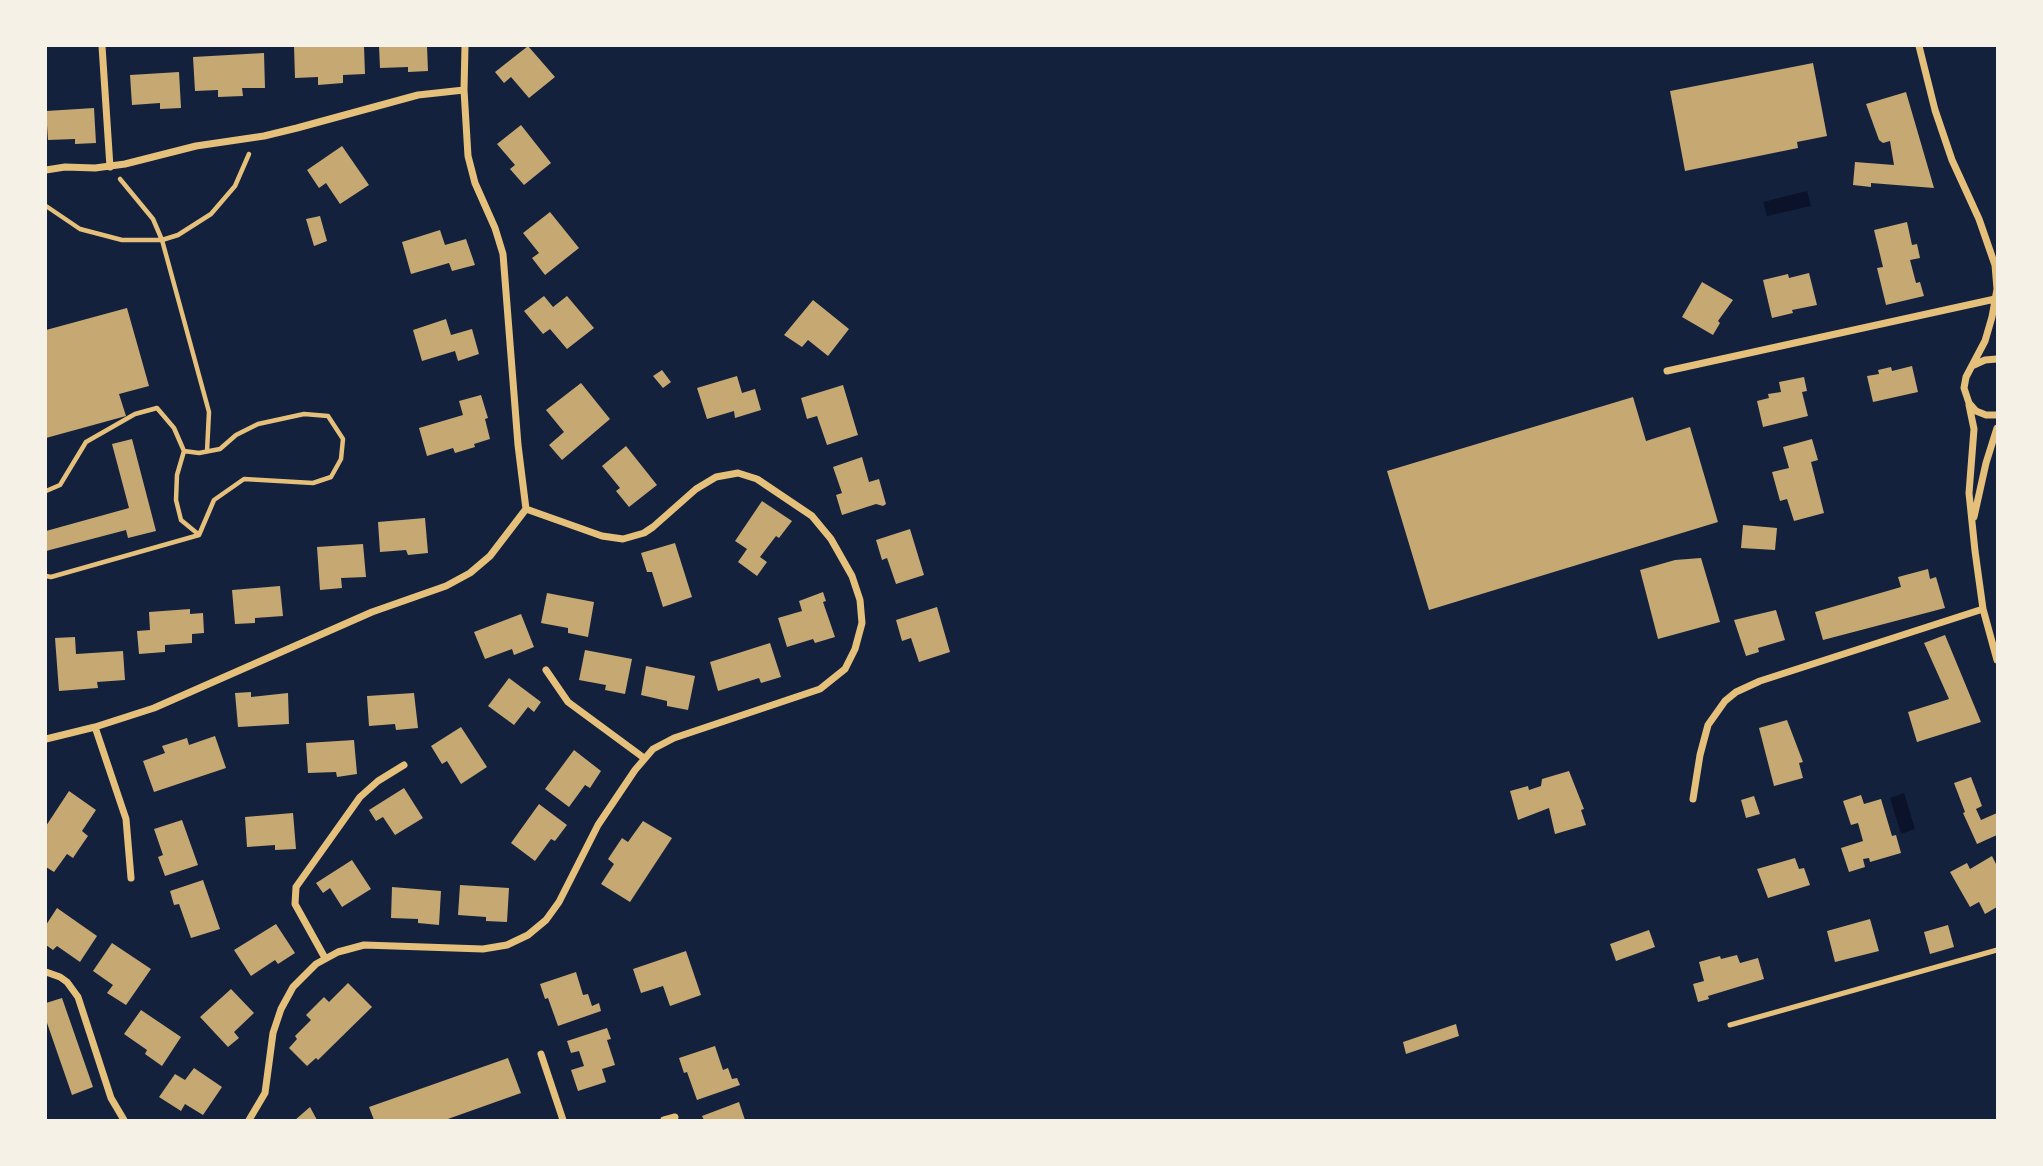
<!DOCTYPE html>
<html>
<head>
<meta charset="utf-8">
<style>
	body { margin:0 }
	#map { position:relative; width:2043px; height:1166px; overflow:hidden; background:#14213d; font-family:"PT Serif",serif }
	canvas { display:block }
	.frame { position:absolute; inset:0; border:47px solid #f6f1e7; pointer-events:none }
</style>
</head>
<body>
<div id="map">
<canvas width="2043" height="1166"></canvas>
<div class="frame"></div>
</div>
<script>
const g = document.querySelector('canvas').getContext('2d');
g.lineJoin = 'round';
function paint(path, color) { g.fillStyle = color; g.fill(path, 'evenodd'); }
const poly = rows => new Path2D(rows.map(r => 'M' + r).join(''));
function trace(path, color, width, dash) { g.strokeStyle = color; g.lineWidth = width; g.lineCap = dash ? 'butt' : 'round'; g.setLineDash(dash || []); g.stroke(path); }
paint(poly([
	[1807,191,1811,206,1767,216,1763,202],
	[1904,793,1915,829,1901,834,1890,798]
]), '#0b132b');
paint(poly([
	[294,46,364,46,365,74,343,75,343,83,318,85,318,77,295,78],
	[379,46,427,46,428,71,408,72,408,67,380,68],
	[528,46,555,77,529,98,511,77,504,83,495,72],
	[264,53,265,88,242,88,243,96,218,97,218,90,195,91,193,57],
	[1813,63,1827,136,1797,142,1798,148,1685,171,1670,91],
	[179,72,181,108,160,109,160,103,132,105,130,75],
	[1906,92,1934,188,1871,183,1871,187,1853,185,1855,162,1894,165,1890,141,1883,143,1879,140,1866,104],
	[94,108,96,143,75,144,75,139,48,140,46,111],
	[521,125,551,163,524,185,510,169,515,165,497,144],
	[342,146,369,185,340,204,326,183,319,188,307,170],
	[550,212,579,248,545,275,532,258,539,253,523,233],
	[320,216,327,241,314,246,306,219],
	[1907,222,1912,245,1917,244,1920,258,1910,260,1916,283,1920,282,1924,296,1886,305,1877,268,1883,267,1874,230],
	[440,230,445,245,466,239,475,265,452,271,449,263,411,274,402,242],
	[1809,273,1817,305,1792,310,1793,313,1772,318,1763,280,1788,274,1789,278],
	[1702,282,1733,300,1718,321,1720,323,1713,335,1682,317],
	[544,296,553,307,567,296,594,328,567,349,550,329,543,334,524,311],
	[813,300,849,329,828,356,808,340,802,347,784,335],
	[127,308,149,386,119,394,126,416,46,438,46,330],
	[446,319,451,335,472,329,479,354,458,361,455,351,422,361,413,330],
	[1912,366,1918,392,1873,402,1867,376,1879,374,1878,370,1891,367,1892,371],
	[662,370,671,382,663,388,653,376],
	[737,376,742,393,755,389,761,410,735,418,734,411,707,419,697,388],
	[1804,377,1807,391,1802,392,1808,416,1763,427,1757,401,1769,398,1768,394,1781,392,1779,382],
	[581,383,610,419,562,460,549,445,564,432,546,410],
	[843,385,858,435,827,445,817,416,807,419,801,398],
	[481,395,488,418,485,419,490,439,474,444,475,447,455,453,453,448,427,456,419,428,463,415,459,401],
	[1633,397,1646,441,1690,427,1718,522,1429,610,1387,471],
	[132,439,156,531,128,538,126,530,46,551,46,531,129,508,112,444],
	[1812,439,1818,460,1811,462,1824,513,1794,521,1787,499,1780,501,1772,472,1789,468,1783,447],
	[626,446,657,485,629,507,616,491,620,488,602,466],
	[862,457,869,482,879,479,886,504,883,506,876,504,842,515,836,495,842,493,833,467],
	[762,501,792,521,779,538,776,536,760,557,767,562,757,576,738,562,747,549,735,541],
	[425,518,428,553,408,555,406,550,380,552,378,522],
	[1743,525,1777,528,1775,550,1741,548],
	[910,529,924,575,896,584,887,558,882,560,876,540],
	[675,543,692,597,663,607,652,572,647,572,641,553],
	[363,544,366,577,341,578,342,588,320,590,317,547],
	[1701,558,1720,622,1658,639,1640,570,1675,560],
	[1928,569,1930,579,1936,577,1945,608,1823,640,1815,612,1901,587,1898,577],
	[280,586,283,616,255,618,255,623,235,624,232,590],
	[823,592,826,601,823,602,835,637,815,643,813,639,787,647,778,618,802,611,799,601],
	[547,593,594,602,588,637,568,633,568,628,541,623],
	[937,607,950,652,919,662,911,638,902,641,896,620],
	[190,609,190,614,203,613,204,633,192,634,192,643,165,645,165,652,139,654,137,631,150,630,149,612],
	[1776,610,1785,640,1758,648,1759,652,1746,656,1734,620],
	[521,614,534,647,514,655,512,649,485,659,474,632],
	[1945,635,1981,722,1917,742,1908,712,1949,699,1924,643],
	[75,637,76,654,123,651,125,680,97,682,98,688,59,691,55,638],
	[770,643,781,677,761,683,759,678,718,691,710,662],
	[585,650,632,659,625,694,605,690,606,685,579,680],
	[646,666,695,676,688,710,667,706,667,701,641,695],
	[509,678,541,702,534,712,528,707,514,725,488,706],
	[251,692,251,697,288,693,289,724,238,727,235,693],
	[414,693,418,728,396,730,395,724,369,726,367,696],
	[1787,720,1803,762,1799,763,1803,778,1774,786,1759,728],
	[461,727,487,767,461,784,447,761,442,764,431,746],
	[215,736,226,768,154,792,143,761,165,753,162,746,187,738,189,745],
	[354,740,357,774,337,777,336,772,308,773,306,743],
	[574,750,601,771,590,788,585,785,569,807,545,789],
	[1569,771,1584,809,1581,810,1586,825,1555,834,1549,808,1518,820,1510,791,1528,786,1529,790,1541,786,1542,779],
	[1971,777,1982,806,1976,809,1981,820,1997,813,1997,835,1977,844,1963,813,1965,812,1954,783],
	[404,788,423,818,395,835,383,817,376,821,369,810],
	[69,791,96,810,82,831,88,836,79,849,73,858,67,854,54,872,46,867,46,826],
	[1861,795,1864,804,1881,799,1892,836,1896,835,1901,853,1870,862,1869,858,1863,859,1865,867,1849,872,1841,848,1863,841,1858,823,1851,825,1843,801],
	[1754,796,1760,814,1746,818,1741,800],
	[539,804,567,825,555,841,551,839,535,861,511,843],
	[293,813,296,849,275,850,275,845,247,847,245,817],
	[182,820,198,865,165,876,158,857,163,855,154,829],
	[643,821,672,838,630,902,601,884,614,864,608,859,622,838,628,842],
	[1992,856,1997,866,1997,907,1985,914,1979,902,1970,907,1950,872,1967,863,1970,869],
	[1795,858,1799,869,1804,868,1810,885,1768,898,1757,869],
	[352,860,371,889,342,907,330,888,323,893,316,883],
	[203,880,220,929,191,938,179,904,174,905,170,891],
	[460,885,509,888,507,922,486,921,486,917,458,915],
	[392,887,441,891,439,925,418,923,418,919,391,918],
	[57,908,97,936,80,962,57,946,53,950,46,945,46,925],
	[1870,919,1879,951,1835,962,1827,931],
	[276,924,295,953,278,964,275,960,251,976,234,950],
	[1948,925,1954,947,1930,954,1924,932],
	[1649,930,1655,947,1616,961,1610,944],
	[112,943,151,969,126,1005,107,993,113,985,93,971],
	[686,951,701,995,670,1006,663,986,641,993,633,969],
	[1737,955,1740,963,1758,958,1764,979,1708,996,1709,999,1698,1002,1693,984,1704,981,1699,962,1720,956,1721,959],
	[576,972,583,995,588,994,592,1006,599,1003,601,1011,558,1026,548,998,545,999,540,984],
	[348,983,372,1007,318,1060,316,1058,307,1066,289,1048,297,1039,295,1036,311,1020,306,1015,324,997,329,1002],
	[231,989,254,1013,234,1032,239,1038,228,1047,200,1017],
	[62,998,93,1087,72,1095,46,1020,46,1003],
	[141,1010,181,1037,162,1066,145,1054,147,1050,124,1034],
	[1456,1024,1459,1036,1406,1054,1403,1042],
	[607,1028,611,1039,607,1040,615,1065,602,1069,606,1082,578,1091,571,1070,584,1066,579,1051,571,1053,567,1041],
	[715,1046,723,1070,728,1068,732,1079,737,1078,740,1085,697,1100,687,1072,684,1073,679,1058],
	[508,1058,521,1093,445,1120,374,1120,369,1107],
	[194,1068,222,1087,203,1115,185,1104,181,1111,159,1097,175,1074,185,1080],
	[739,1102,745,1120,704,1120,702,1116],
	[310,1107,317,1120,295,1120]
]), '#c6a872');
trace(poly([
	[120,179,153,219,162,240,209,412,207,451],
	[46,206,80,229,122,240,162,240,178,235,211,214,235,186,249,154],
	[46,491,60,485,86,442,135,414,157,408,174,428,184,451,177,475,176,500,181,520,198,534],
	[46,576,51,577,199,535,214,500,244,479,313,483,331,477,341,459,343,439,328,416,304,414,258,424,236,435,220,449,199,453,184,451]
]), '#e5c07b', 4.5);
trace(poly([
	[1730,1025,1997,950]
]), '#e5c07b', 5);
trace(poly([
	[102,46,110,167],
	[465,46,464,90,468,156,475,183,495,228,503,254,518,445,526,509],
	[1919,46,1935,110,1952,160,1979,219,1995,265,1997,289,1992,317,1985,341,1966,377,1964,388,1969,403,1976,411,1986,415,1997,415],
	[46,170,65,167,95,168,125,164,196,146,264,136,297,128,418,95,464,90],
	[1974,365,1985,360,1997,359],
	[1667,371,1995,299],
	[1969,405,1974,429,1969,493,1975,551,1983,609,1997,660],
	[1974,517,1986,463,1997,428],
	[546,670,568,702,644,758],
	[95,727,126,819,131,878],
	[46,739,95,727,154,708,372,612,446,586,470,573,490,556,526,509,602,536,623,539,644,533,653,527,696,489,716,477,738,473,757,479,812,516,831,539,852,576,860,600,862,623,855,649,845,669,820,689,674,738,653,749,635,770,598,825,559,902,546,920,528,935,507,945,483,949,364,945,338,952,316,964,293,987,281,1009,273,1033,265,1093,249,1120],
	[1693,799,1700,755,1708,725,1725,701,1736,692,1760,681,1983,609],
	[325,958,295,904,296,887,360,797,378,781,404,765],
	[46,972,60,977,67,982,78,997,111,1098,124,1120],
	[541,1054,563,1120],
	[664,1120,675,1117]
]), '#e5c07b', 7);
</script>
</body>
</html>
